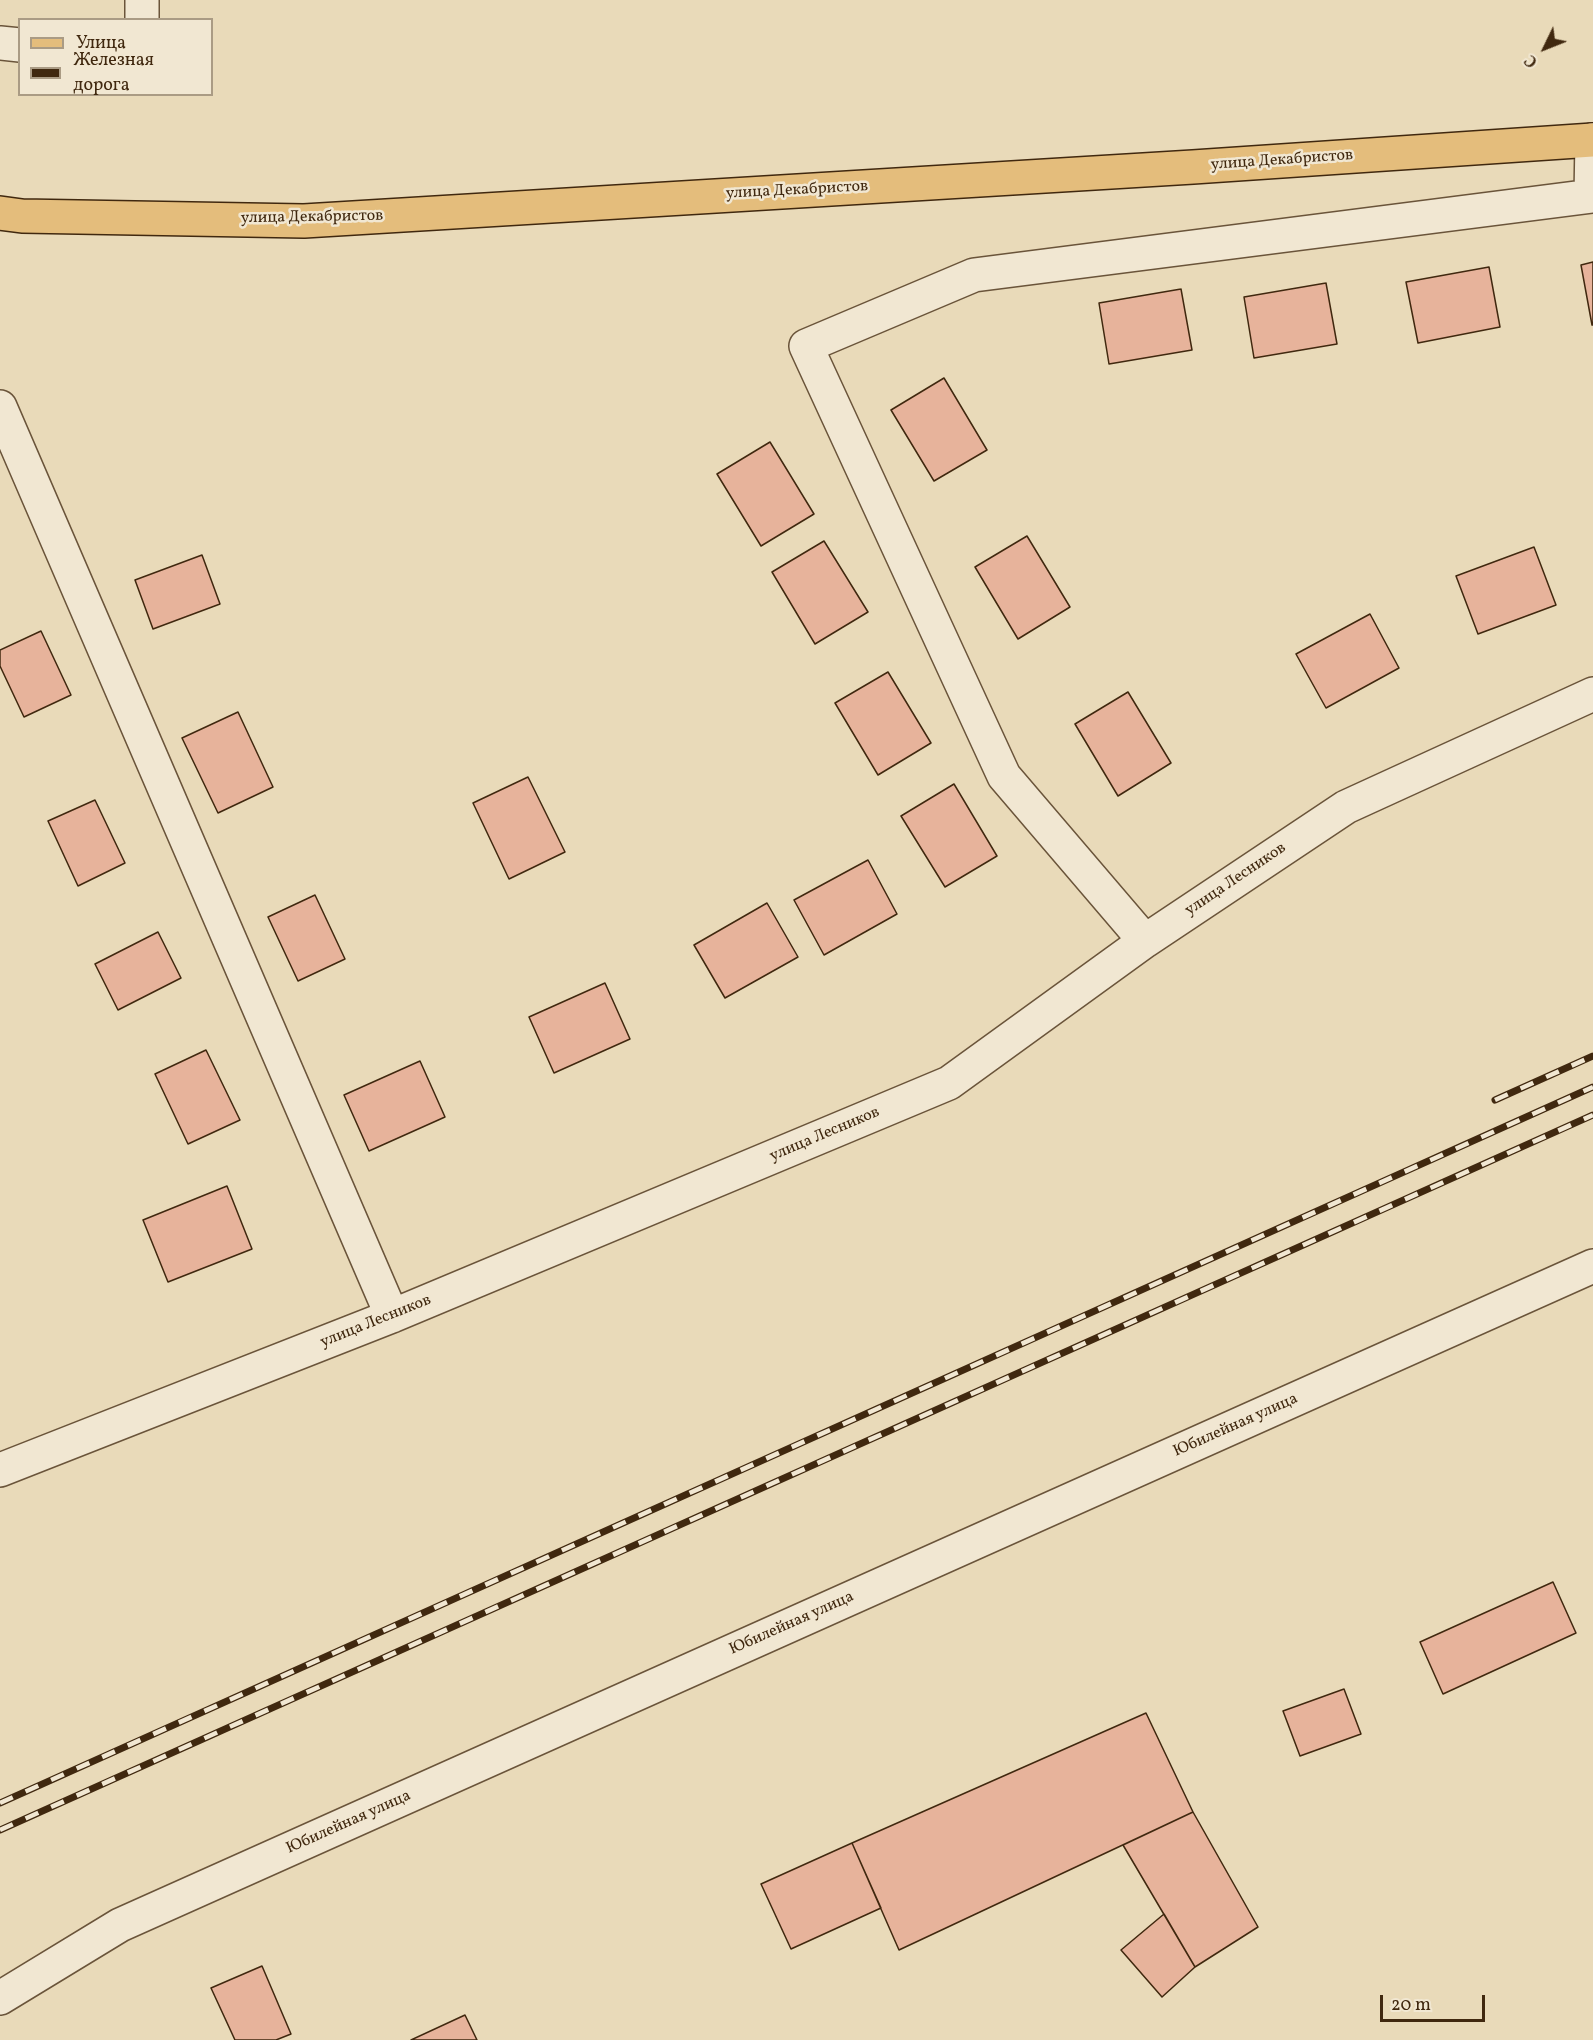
<!DOCTYPE html>
<html>
<head>
<meta charset="utf-8">
<style>
	body { margin:0 }
	#map { position:relative; width:1593px; height:2040px; overflow:hidden; background:#e9dab9; font-family:Vollkorn,serif }
	canvas { display:block }
	.legend { position:absolute; left:18px; top:18px; width:195px; height:78px; box-sizing:border-box; background:#f1e7d2; border:2px solid #aa9b84; margin:0; padding:8px 10px; list-style:none; font-size:18px; color:#40280f }
	.legend li { display:flex; align-items:center; gap:12px; height:30px }
	.legend b { width:30px; border:2px solid #aa9b84 }
	.north { position:absolute; left:1515px; top:18px; width:60px; height:60px; -webkit-text-stroke:4px #f1e7d2; paint-order:stroke; rotate:227deg; font-size:16px; font-weight:700; line-height:24px; text-align:center; color:#40280f }
	.north::after { content:''; display:block; margin:auto; width:21px; height:27px; background:#40280f; clip-path:polygon(50% 0,100% 100%,50% 72%,0 100%) }
	.scale { position:absolute; left:1380px; top:1995px; width:105px; height:27px; box-sizing:border-box; border:3px solid #40280f; border-top:0; padding-left:8px; font-size:18px; line-height:21px; white-space:nowrap; color:#40280f; -webkit-text-stroke:4px #f1e7d2; paint-order:stroke }
</style>
</head>
<body>
<div id="map">
<canvas width="1593" height="2040"></canvas>
<ul class="legend">
<li><b style="height:8px;background:#e4bd7c"></b>Улица</li>
<li><b style="height:8px;background:#40280f"></b>Железная дорога</li>
</ul>
<div class="north">С</div>
<div class="scale">20 m</div>
</div>
<script>
const g = document.querySelector('canvas').getContext('2d');
g.lineJoin = 'round';
function paint(path, color) { g.fillStyle = color; g.fill(path, 'evenodd'); }
const poly = rows => new Path2D(rows.map(r => 'M' + r).join(''));
function trace(path, color, width, dash) { g.strokeStyle = color; g.lineWidth = width; g.lineCap = dash ? 'butt' : 'round'; g.setLineDash(dash || []); g.stroke(path); }
function write(font, color, halo, rows, align = 'center') {
  g.font = font + ' Vollkorn,serif'; g.lineWidth = 5; g.setLineDash([]); g.textBaseline = 'middle'; g.strokeStyle = halo; g.fillStyle = color; for (const [text, x, y, turn = 0] of rows) {
    g.save(); g.translate(x, y); g.rotate((+turn || 0) * Math.PI / 180); g.textAlign = isNaN(turn) ? turn : align; if (halo) g.strokeText(text, 0, 0); g.fillText(text, 0, 0); g.restore();
  }
}
const building = poly([
	[1593,262,1593,325,1592,325,1581,265,1593,262],
	[1489,267,1500,327,1418,343,1406,282,1489,267],
	[1326,283,1337,344,1254,358,1244,297,1326,283],
	[1181,289,1192,350,1109,364,1099,303,1181,289],
	[944,378,987,450,934,481,891,410,944,378],
	[770,442,814,514,761,546,717,474,770,442],
	[1027,536,1070,607,1018,639,975,567,1027,536],
	[824,541,868,612,815,644,772,572,824,541],
	[1534,547,1556,605,1478,634,1456,576,1534,547],
	[202,555,220,604,153,629,135,580,202,555],
	[1370,614,1399,668,1326,708,1296,654,1370,614],
	[41,631,71,695,24,717,0,666,0,650,41,631],
	[888,672,931,743,878,775,835,703,888,672],
	[1128,692,1171,763,1118,796,1075,724,1128,692],
	[238,712,273,787,218,813,182,738,238,712],
	[528,777,565,852,509,879,473,803,528,777],
	[954,784,997,856,945,887,901,816,954,784],
	[95,800,125,863,78,886,48,821,95,800],
	[868,860,897,914,824,955,794,900,868,860],
	[315,895,345,959,298,981,268,917,315,895],
	[767,903,798,957,725,998,694,945,767,903],
	[158,932,181,978,118,1010,95,964,158,932],
	[605,983,630,1039,554,1073,529,1017,605,983],
	[206,1050,240,1120,188,1144,155,1074,206,1050],
	[420,1061,445,1117,369,1151,344,1095,420,1061],
	[227,1186,252,1249,168,1282,143,1220,227,1186],
	[1553,1582,1576,1633,1443,1694,1420,1642,1553,1582],
	[1344,1689,1361,1734,1300,1756,1283,1711,1344,1689],
	[1146,1713,1193,1812,899,1950,852,1843,1146,1713],
	[1193,1812,1258,1927,1195,1967,1123,1845,1193,1812],
	[852,1843,881,1908,791,1949,761,1884,852,1843],
	[1164,1914,1195,1967,1162,1997,1121,1950,1164,1914],
	[262,1966,291,2034,276,2040,235,2040,211,1988,262,1966],
	[465,2015,477,2040,411,2040,465,2015]
]);
paint(building, '#e7b39b');
trace(building, '#40280f', 1.5);
const minor = poly([
	[142,20,142,0],
	[0,43,20,45],
	[0,407,392,1316],
	[1145,941,1004,776,806,346,974,275,1591,196,1592,140],
	[0,1470,392,1316,949,1083,1145,941,1346,807,1593,694],
	[0,1998,120,1925,1593,1266]
]);
const major = poly([
	[0,213,22,216,304,221,1193,167,1593,140]
]);
trace(minor, '#6a543a', 36);
trace(major, '#40280f', 36);
trace(minor, '#f1e7d2', 33);
trace(major, '#e4bd7c', 33);
const rail = poly([
	[1495,1100,1593,1056],
	[0,1803,1593,1087],
	[0,1830,1593,1115]
]);
trace(rail, '#40280f', 7);
trace(rail, '#f1e7d2', 4.5, [14]);
write('16px', '#40280f', '#f1e7d2', [
	["улица Декабристов",1282,161,-4],
	["улица Декабристов",797,191,-3],
	["улица Декабристов",312,218,-1],
	["улица Лесников",1236,880,-34],
	["улица Лесников",825,1135,-23],
	["улица Лесников",376,1322,-22],
	["Юбилейная улица",1236,1426,-24],
	["Юбилейная улица",792,1624,-24],
	["Юбилейная улица",349,1823,-24]
]);
</script>
</body>
</html>
